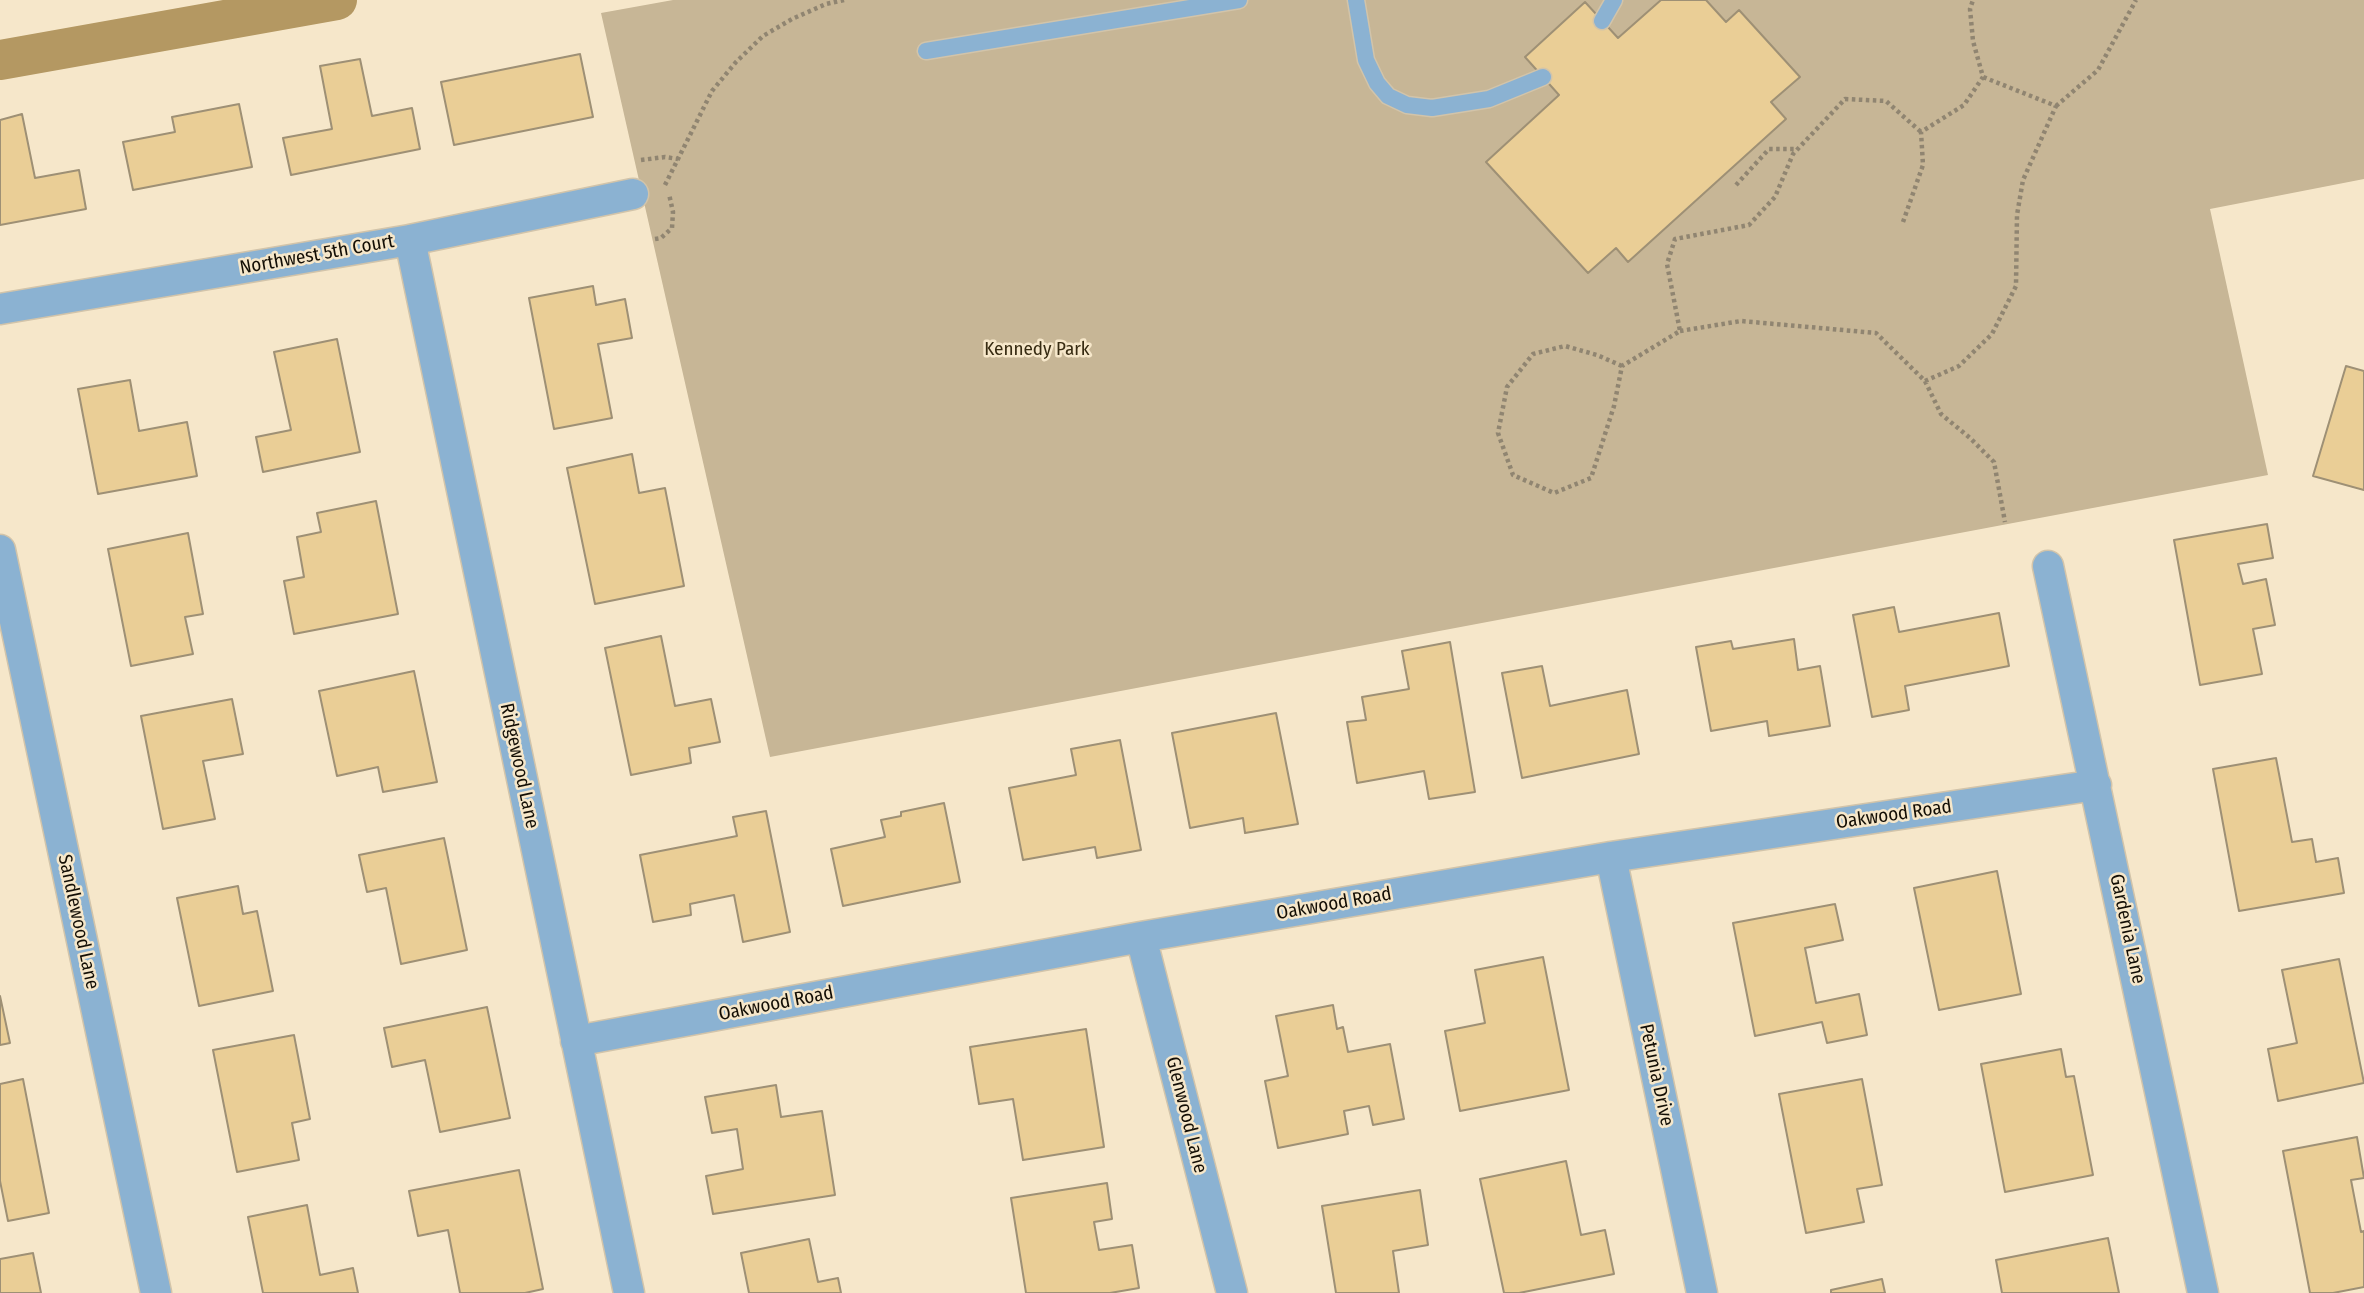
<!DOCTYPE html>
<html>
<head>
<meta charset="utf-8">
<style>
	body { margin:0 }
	canvas { display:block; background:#f6e7ca }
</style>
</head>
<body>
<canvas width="2364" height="1293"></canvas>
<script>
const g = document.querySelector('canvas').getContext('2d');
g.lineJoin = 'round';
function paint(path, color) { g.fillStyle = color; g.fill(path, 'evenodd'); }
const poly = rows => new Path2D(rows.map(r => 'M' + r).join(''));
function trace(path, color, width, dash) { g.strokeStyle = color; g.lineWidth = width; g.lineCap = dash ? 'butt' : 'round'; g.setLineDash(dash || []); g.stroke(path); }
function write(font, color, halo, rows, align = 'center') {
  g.font = font + ' "Fira Sans Condensed",sans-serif'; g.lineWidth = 5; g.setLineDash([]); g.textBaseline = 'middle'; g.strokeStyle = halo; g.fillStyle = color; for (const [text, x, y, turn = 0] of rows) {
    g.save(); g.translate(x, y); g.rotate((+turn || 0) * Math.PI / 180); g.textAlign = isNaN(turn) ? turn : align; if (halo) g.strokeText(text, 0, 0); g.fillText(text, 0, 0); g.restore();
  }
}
paint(poly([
	[673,0,2364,0,2364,179,2210,209,2268,475,770,757,601,13]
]), '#c7b696');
trace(poly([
	[0,60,337,0]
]), '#b49862', 40);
const building = poly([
	[1661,0,1706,0,1726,22,1739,10,1800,77,1771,102,1786,119,1628,262,1616,248,1588,273,1486,162,1559,95,1525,57,1585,2,1618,38,1661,0],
	[580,54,593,117,454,145,441,82,580,54],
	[360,59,372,116,412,108,420,149,291,175,283,138,332,129,320,66,360,59],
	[239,104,252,167,133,190,123,142,175,132,172,117,239,104],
	[22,114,35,178,79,170,86,209,0,225,0,120,22,114],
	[593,286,596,305,625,299,632,338,598,344,612,418,554,429,529,298,593,286],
	[337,339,360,452,263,472,256,437,291,430,274,352,337,339],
	[2346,366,2364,371,2364,490,2313,476,2346,366],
	[130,380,139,431,187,422,197,476,98,494,78,389,130,380],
	[632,454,639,493,665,488,684,586,595,604,567,468,632,454],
	[376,501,398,614,294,634,284,581,304,577,297,537,321,532,317,513,376,501],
	[2267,524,2273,558,2238,564,2243,584,2266,579,2275,625,2253,629,2262,674,2200,685,2174,540,2267,524],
	[188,533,203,614,185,617,193,654,131,666,108,549,188,533],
	[1894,607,1899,632,1999,613,2009,666,1905,686,1909,710,1872,717,1853,615,1894,607],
	[661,636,675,706,711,699,720,742,689,748,691,763,631,775,605,648,661,636],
	[1794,639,1798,670,1820,666,1830,726,1769,736,1767,721,1711,731,1696,647,1731,641,1733,649,1794,639],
	[1450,642,1475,792,1429,799,1424,771,1357,783,1347,722,1366,720,1362,697,1409,689,1402,651,1450,642],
	[1542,666,1550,706,1627,690,1639,754,1522,778,1502,673,1542,666],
	[414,671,437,782,383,792,378,767,337,776,319,691,414,671],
	[232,699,243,754,203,761,215,819,163,829,141,716,232,699],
	[1276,713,1298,824,1245,833,1243,818,1190,828,1172,733,1276,713],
	[1120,740,1141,850,1097,858,1095,847,1023,860,1009,788,1076,775,1071,749,1120,740],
	[2276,758,2292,842,2312,839,2316,862,2338,858,2344,893,2239,911,2213,769,2276,758],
	[944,803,960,882,843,906,831,849,885,837,881,820,901,816,901,812,944,803],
	[766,811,790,932,743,942,734,895,690,904,691,915,653,922,640,855,737,836,733,817,766,811],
	[444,838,467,950,401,964,386,888,367,892,359,855,444,838],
	[1997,871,2021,994,1939,1010,1914,888,1997,871],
	[238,886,243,914,257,911,273,991,199,1006,177,898,238,886],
	[1835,904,1843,940,1805,948,1816,1003,1859,994,1867,1035,1827,1043,1822,1022,1755,1036,1733,923,1835,904],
	[1543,957,1569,1090,1460,1111,1445,1031,1485,1023,1475,970,1543,957],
	[2339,959,2364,1083,2278,1101,2268,1049,2297,1043,2282,970,2339,959],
	[0,996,10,1043,0,1045,0,996],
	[1333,1005,1337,1029,1343,1027,1348,1052,1390,1044,1404,1119,1373,1125,1369,1106,1344,1111,1348,1134,1278,1148,1265,1081,1288,1076,1276,1016,1333,1005],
	[487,1007,510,1118,440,1132,425,1060,392,1067,384,1028,487,1007],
	[1086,1029,1104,1147,1023,1160,1013,1099,979,1104,970,1047,1086,1029],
	[294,1035,310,1119,292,1123,299,1160,237,1172,213,1050,294,1035],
	[2061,1049,2066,1077,2074,1076,2093,1175,2005,1192,1981,1064,2061,1049],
	[23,1079,49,1213,8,1221,0,1181,0,1084,23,1079],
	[1862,1079,1882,1185,1857,1189,1864,1222,1806,1233,1779,1094,1862,1079],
	[776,1085,781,1117,822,1111,835,1195,713,1214,706,1176,743,1169,737,1129,712,1133,705,1097,776,1085],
	[2357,1137,2364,1178,2351,1180,2361,1232,2364,1231,2364,1287,2333,1293,2310,1293,2283,1151,2357,1137],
	[1566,1161,1581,1235,1605,1230,1614,1274,1519,1293,1504,1293,1480,1179,1566,1161],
	[519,1170,543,1289,525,1293,460,1293,448,1230,418,1236,409,1191,519,1170],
	[1107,1183,1112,1219,1094,1222,1099,1250,1132,1245,1139,1288,1110,1293,1026,1293,1011,1198,1107,1183],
	[1420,1190,1428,1245,1393,1251,1399,1293,1336,1293,1322,1206,1420,1190],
	[307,1205,320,1275,353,1268,358,1293,263,1293,248,1217,307,1205],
	[2108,1238,2119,1293,2002,1293,1996,1260,2108,1238],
	[809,1239,818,1282,838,1278,841,1293,749,1293,741,1253,809,1239],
	[33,1253,41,1293,0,1293,0,1259,33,1253],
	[1882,1279,1885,1293,1831,1293,1831,1290,1882,1279]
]);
paint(building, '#eace96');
trace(building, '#9e9075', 2);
const service = poly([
	[1356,0,1366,60,1377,83,1388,96,1407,105,1432,108,1489,99,1543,77],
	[1602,21,1614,0],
	[926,51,1239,0]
]);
const minor = poly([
	[410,240,629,1293],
	[0,309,410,240,633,194],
	[0,550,156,1293],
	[2048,566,2203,1293],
	[1611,857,1702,1293],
	[1141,937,1232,1293],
	[576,1041,1141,937,1611,857,2096,785]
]);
trace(service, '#d2c4aa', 19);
trace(minor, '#d2c4aa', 33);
trace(poly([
	[2056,106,2098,70,2136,0],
	[641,160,665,157,678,159],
	[665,185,712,91,736,62,763,36,792,19,826,4,844,0],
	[1736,185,1769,149,1797,149],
	[1903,222,1923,165,1921,132,1964,105,1983,77,1973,41,1970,9,1973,0],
	[655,239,661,238,672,228,673,212,669,194],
	[1680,331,1741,321,1876,333,1925,381,1941,414,1970,438,1994,462,2005,522],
	[1622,366,1597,355,1565,346,1533,354,1507,387,1498,433,1513,475,1554,493,1591,478,1614,406,1622,366,1680,331,1667,264,1675,239,1749,225,1775,197,1793,154,1845,99,1886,101,1921,132],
	[1925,381,1959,366,1992,334,2016,286,2017,215,2023,180,2056,106,1983,77]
]), '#908571', 4.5, [3.5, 3.5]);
trace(service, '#8bb2d2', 16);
trace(minor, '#8bb2d2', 30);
write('19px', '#130e05', '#f6e7ca', [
	["Northwest 5th Court",317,255,-10],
	["Ridgewood Lane",519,766,78],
	["Oakwood Road",1894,815,-8],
	["Oakwood Road",1334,904,-10],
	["Sandlewood Lane",78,922,78],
	["Gardenia Lane",2127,929,78],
	["Oakwood Road",776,1004,-11],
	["Petunia Drive",1656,1075,78],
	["Glenwood Lane",1186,1115,76]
]);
write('19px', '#372b12', '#f6e7ca', [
	["Kennedy Park",1037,350]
]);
</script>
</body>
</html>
